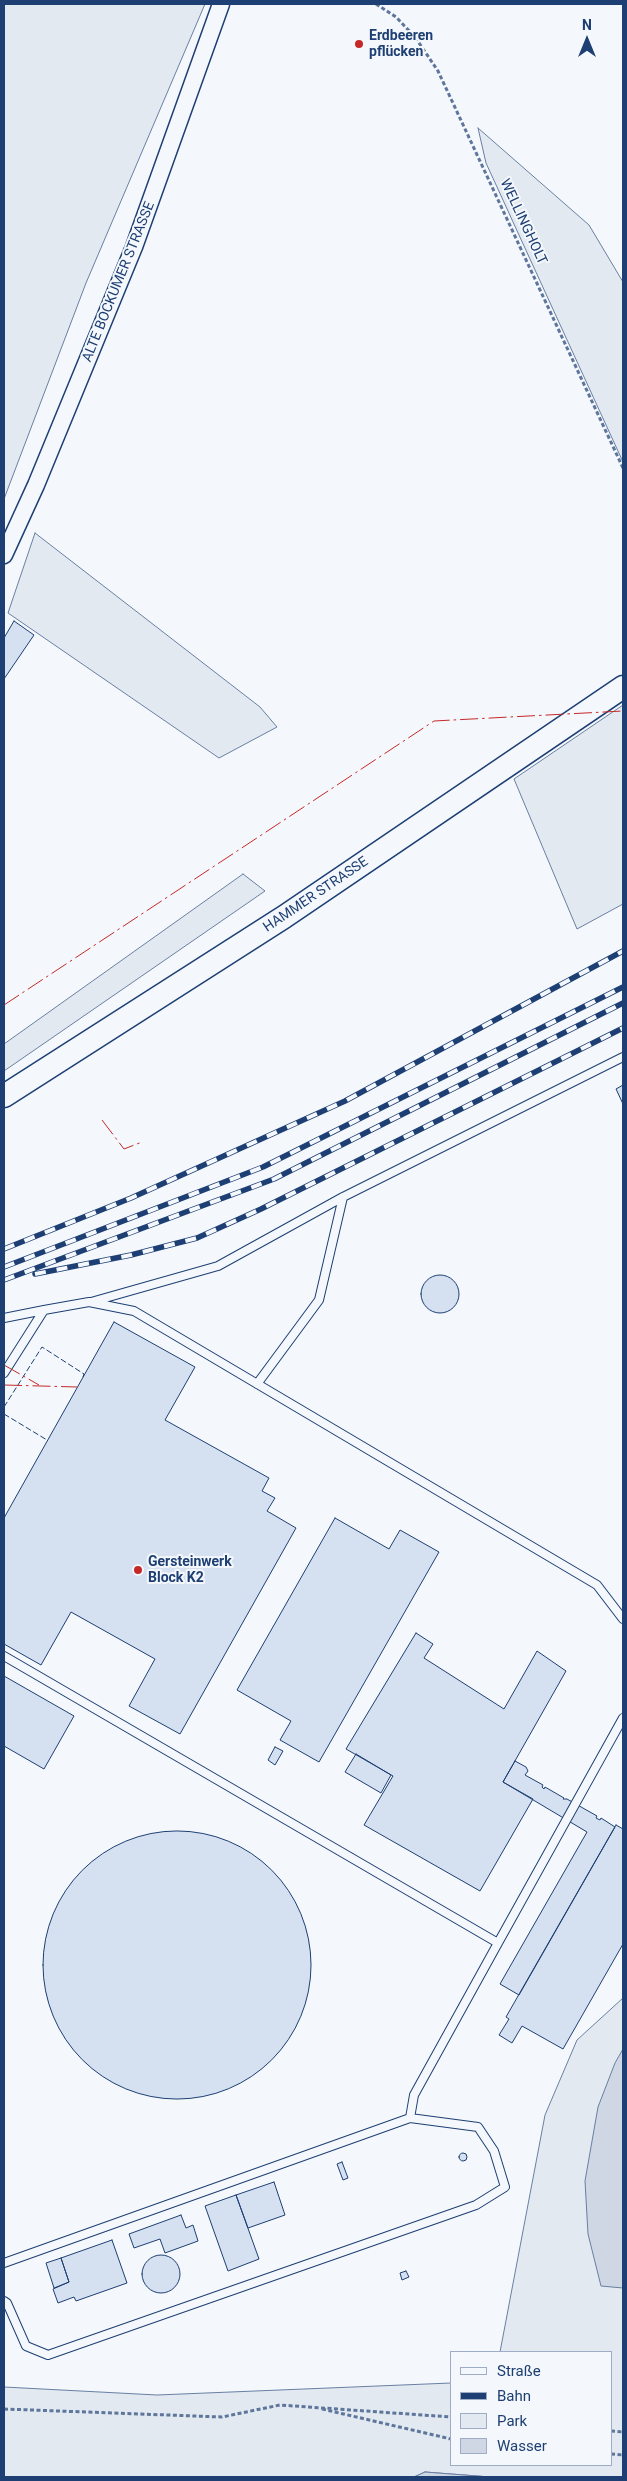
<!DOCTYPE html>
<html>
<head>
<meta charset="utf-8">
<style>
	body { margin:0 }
	#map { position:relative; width:627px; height:2481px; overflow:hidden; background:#f4f7fb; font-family:Roboto,sans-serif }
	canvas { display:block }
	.frame { position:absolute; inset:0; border:5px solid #1d3f73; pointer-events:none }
	.legend { position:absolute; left:450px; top:2351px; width:162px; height:115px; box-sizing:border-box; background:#f4f7fb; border:1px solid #9eadc5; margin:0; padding:6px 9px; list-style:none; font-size:15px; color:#1d3f73 }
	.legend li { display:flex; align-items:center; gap:10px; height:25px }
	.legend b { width:25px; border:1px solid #9eadc5 }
	.north { position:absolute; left:562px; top:15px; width:50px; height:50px; -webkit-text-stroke:4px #f4f7fb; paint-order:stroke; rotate:0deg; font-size:14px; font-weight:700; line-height:20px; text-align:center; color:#1d3f73 }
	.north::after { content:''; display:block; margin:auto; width:18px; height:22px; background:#1d3f73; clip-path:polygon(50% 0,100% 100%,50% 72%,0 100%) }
</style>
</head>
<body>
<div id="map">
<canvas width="627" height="2481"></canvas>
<div class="frame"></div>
<ul class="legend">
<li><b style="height:6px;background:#f4f7fb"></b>Straße</li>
<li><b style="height:6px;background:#1d3f73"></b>Bahn</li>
<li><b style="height:14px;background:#e3e9f0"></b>Park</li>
<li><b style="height:14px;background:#cfd7e4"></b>Wasser</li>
</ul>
<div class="north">N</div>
</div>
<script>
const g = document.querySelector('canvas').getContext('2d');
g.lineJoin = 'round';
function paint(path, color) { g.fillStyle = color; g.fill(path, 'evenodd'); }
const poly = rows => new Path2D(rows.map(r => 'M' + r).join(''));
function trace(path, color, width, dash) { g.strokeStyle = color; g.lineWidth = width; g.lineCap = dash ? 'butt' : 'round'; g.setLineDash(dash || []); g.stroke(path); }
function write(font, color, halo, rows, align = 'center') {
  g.font = font + ' Roboto,sans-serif'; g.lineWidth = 4; g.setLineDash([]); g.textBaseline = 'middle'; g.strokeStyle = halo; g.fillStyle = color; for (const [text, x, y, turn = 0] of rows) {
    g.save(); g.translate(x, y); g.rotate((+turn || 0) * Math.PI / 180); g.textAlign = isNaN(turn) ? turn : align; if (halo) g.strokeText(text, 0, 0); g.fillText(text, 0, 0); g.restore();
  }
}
const green = poly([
	[4,4,205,4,86,283,4,499,4,4],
	[478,128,589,225,623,282,623,462,486,163,478,128],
	[35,533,260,707,277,727,219,758,8,613,35,533],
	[623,705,623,904,577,929,514,779,623,705],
	[243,874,265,891,4,1071,4,1044,243,874],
	[623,1998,623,2477,490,2477,425,2472,414,2477,4,2477,4,2387,157,2395,451,2383,451,2465,611,2465,611,2352,500,2352,545,2115,577,2040,623,1998]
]);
paint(green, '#e3e9f0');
trace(green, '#687fa3', 1);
const water = poly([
	[623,2049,623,2288,601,2286,588,2234,585,2181,598,2107,615,2063,623,2049],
	[425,2472,490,2477,414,2477,425,2472]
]);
paint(water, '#cfd7e4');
trace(water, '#687fa3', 1);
const building = poly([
	[14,621,34,635,4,679,4,638,14,621],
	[623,1085,623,1104,616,1089,623,1085],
	'421 1294a19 19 0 1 1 38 0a19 19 0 1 1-38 0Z',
	[114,1322,195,1367,165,1420,269,1478,262,1491,275,1498,267,1511,296,1528,180,1734,129,1706,155,1659,71,1612,41,1665,4,1644,4,1518,114,1322],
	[335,1518,389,1549,400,1530,439,1552,319,1762,280,1740,291,1721,237,1690,335,1518],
	[416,1633,433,1644,424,1658,504,1709,537,1651,566,1671,503,1782,533,1799,480,1891,364,1825,393,1776,346,1749,416,1633],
	[4,1676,74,1716,44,1769,4,1746,4,1676],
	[275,1747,283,1751,275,1765,268,1760,275,1747],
	[356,1754,391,1775,381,1793,345,1772,356,1754],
	[515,1761,526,1767,528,1771,525,1775,543,1785,542,1787,544,1789,545,1787,564,1798,563,1799,567,1799,597,1816,596,1818,600,1820,601,1818,615,1827,519,1995,500,1984,587,1832,503,1782,515,1761],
	[616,1825,623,1829,623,1944,563,2049,522,2026,512,2043,499,2035,509,2019,506,2017,616,1825],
	'43 1965a134 134 0 1 1 268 0a134 134 0 1 1-268 0Z',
	'459 2157a4 4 0 1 1 8 0a4 4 0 1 1-8 0Z',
	[342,2162,348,2178,343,2180,337,2164,342,2162],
	[274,2182,285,2215,248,2228,236,2195,274,2182],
	[236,2195,259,2259,228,2271,205,2206,236,2195],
	[181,2215,186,2228,193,2225,198,2241,165,2253,160,2239,134,2248,129,2234,181,2215],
	[112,2240,127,2283,76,2301,74,2297,58,2303,53,2289,69,2282,61,2258,112,2240],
	'142 2274a19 19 0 1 1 38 0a19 19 0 1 1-38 0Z',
	[61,2258,69,2282,54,2288,46,2263,61,2258],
	[406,2271,409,2277,402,2280,400,2273,406,2271]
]);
paint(building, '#d5e0f0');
trace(building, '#1d3f73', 1);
const service = poly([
	[91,1302,218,1266,343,1197,623,1057],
	[4,1318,44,1310],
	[4,1373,44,1310,89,1302,134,1311,597,1585,623,1619],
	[257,1384,319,1300,343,1197],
	[4,1656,498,1943,623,1718],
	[410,2118,414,2095,498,1943],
	[4,2263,410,2118,478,2127,494,2151,505,2187,476,2205,48,2355,26,2346,7,2303,4,2301]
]);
const minor = poly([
	[4,555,36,485,134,247,221,4]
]);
const secondary = poly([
	[4,1096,284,917,623,687]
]);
trace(service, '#1d3f73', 10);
trace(minor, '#1d3f73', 19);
trace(secondary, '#1d3f73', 25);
trace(poly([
	[376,4,396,17,415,37,438,71,623,468],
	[4,2409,222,2417,280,2405,451,2417],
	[322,2409,451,2439],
	[611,2431,623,2432],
	[611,2454,623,2455]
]), '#5e769c', 3, [4, 2.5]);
trace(service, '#f4f7fb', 8);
trace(minor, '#f4f7fb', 16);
trace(secondary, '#f4f7fb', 22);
const rail = poly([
	[4,1249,131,1198,345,1101,623,951],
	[4,1267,263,1167,623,987],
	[35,1274,131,1255,197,1238,261,1209,623,1028],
	[4,1280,274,1179,623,1003]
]);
trace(rail, '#1d3f73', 5.5);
trace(rail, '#f4f7fb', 4, [11]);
trace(poly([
	[4,1407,42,1347,84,1374,83,1377],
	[4,1414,47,1440]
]), '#1d3f73', 1, [6, 2.5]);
trace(poly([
	[4,1005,434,721,623,711],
	[102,1120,124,1149,142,1142],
	[4,1365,39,1385],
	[4,1385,77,1387]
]), '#c62828', 1, [18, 4, 2.5, 4]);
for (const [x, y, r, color] of [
	[359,44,5,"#c62828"],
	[138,1570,5,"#c62828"]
]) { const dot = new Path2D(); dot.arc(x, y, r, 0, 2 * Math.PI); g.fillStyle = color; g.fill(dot); trace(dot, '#f4f7fb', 2); }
write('bold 14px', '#1d3f73', '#f4f7fb', [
	["Erdbeeren",369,36],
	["pflücken",369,52],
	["Gersteinwerk",148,1562],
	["Block K2",148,1578]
], 'left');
write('14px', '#1d3f73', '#f4f7fb', [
	["WELLINGHOLT",523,222,65],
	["ALTE BOCKUMER STRASSE",119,282,-68],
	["HAMMER STRASSE",316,895,-34]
]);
</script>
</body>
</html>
